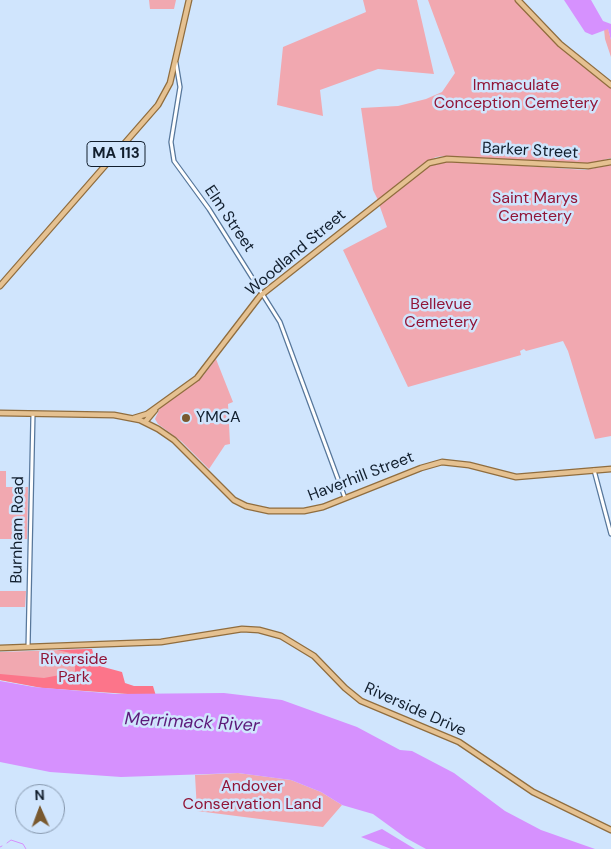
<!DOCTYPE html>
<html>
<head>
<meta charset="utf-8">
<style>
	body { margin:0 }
	#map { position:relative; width:611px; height:849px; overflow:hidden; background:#d0e5fd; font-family:"DM Sans",sans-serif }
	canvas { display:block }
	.north { position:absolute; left:15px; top:784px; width:50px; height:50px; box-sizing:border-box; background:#d0e5fd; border:1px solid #8495aa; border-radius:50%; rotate:358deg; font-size:14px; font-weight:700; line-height:20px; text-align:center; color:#111e2d }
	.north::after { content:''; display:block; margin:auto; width:18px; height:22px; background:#79592f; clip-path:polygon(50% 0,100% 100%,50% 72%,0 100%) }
</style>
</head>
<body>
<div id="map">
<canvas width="611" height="849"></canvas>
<div class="north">N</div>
</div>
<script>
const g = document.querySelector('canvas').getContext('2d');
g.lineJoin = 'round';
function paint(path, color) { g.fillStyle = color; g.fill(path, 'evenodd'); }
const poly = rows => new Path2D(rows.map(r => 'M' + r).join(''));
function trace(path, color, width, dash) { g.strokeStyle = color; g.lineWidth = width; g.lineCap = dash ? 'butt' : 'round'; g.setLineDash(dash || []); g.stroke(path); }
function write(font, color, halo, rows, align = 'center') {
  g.font = font + ' "DM Sans",sans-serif'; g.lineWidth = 5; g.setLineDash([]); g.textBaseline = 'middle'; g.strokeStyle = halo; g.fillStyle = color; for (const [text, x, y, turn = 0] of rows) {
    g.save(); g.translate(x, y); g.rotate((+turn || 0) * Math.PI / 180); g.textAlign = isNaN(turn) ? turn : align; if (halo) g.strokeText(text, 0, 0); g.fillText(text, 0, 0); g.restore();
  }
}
paint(poly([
	[149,0,176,0,174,9,150,9],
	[363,0,417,0,434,74,378,69,320,90,323,116,277,105,283,47,366,12],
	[428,0,516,0,611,87,611,158,588,164,445,156,436,157,421,165,378,200,373,190,361,108,398,106,426,99,442,92,455,73],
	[608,28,611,40,611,57,605,39,604,29],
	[452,161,585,170,611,165,611,436,595,439,568,351,563,341,526,351,524,349,520,351,521,355,408,387,343,250,387,227,379,204,428,166,437,162],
	[216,359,233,402,228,404,230,444,225,445,209,469,181,441,158,424,155,419,160,408,203,376],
	[0,471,6,471,6,487,28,487,27,539,0,539],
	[0,591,26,591,25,607,0,607],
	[92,649,96,687,39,687,0,680,0,652],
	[238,773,291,780,321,792,342,805,323,827,197,811,195,775]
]), '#f1a8b0');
paint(poly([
	[92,649,96,665,122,672,125,683,134,686,153,686,156,696,42,688,0,680,0,674,44,678,60,675,62,671,66,677,72,677,75,676,75,659,71,653,57,650]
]), '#fc758a');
paint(poly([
	[564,0,591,0,603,21,611,24,611,40,608,29,592,35,585,32],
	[0,681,34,687,116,694,224,693,282,700,357,727,400,750,412,751,454,773,505,811,541,830,595,849,426,849,406,838,373,814,342,805,321,792,291,780,238,773,121,777,50,772,0,762],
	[382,829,415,849,391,849,361,837]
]), '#d691fe');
trace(poly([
	[7,843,11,840,23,844,26,849],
	[0,847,2,846]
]), '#d691fe', 1);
const minor = poly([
	[176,63,180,87,171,142,174,161,209,209,280,322,345,498],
	[594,470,611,534],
	[28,647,33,414]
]);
const major = poly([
	[518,0,560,44,611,85],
	[0,286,158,105,170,83,189,0],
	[0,413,114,415,140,420,158,429,174,440,234,500,246,506,269,511,304,511,323,507,421,468,442,462,469,465,516,477,611,469],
	[134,418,147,414,197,378,260,296,429,163,447,159,588,166,611,162],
	[145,422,155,410],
	[0,648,161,642,242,629,259,630,281,636,314,656,345,688,361,701,459,742,533,792,611,830]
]);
trace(minor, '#57779b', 5.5);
trace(major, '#906d3e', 7);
trace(minor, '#fff', 3);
trace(major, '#e5c191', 4.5);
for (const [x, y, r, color] of [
	[186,418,5,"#79592f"]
]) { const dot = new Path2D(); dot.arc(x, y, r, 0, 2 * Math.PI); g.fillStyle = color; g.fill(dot); trace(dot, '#d0e5fd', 2); }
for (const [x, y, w] of [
	[116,154,58]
]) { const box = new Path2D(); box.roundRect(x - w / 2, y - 12.5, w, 25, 4); g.fillStyle = '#d0e5fd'; g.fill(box); trace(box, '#111e2d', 1); }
write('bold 15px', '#111e2d', null, [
	["MA 113",116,154]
]);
write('16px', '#911537', '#d0e5fd', [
	["Immaculate",516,86],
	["Conception Cemetery",516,104],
	["Saint Marys",535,199],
	["Cemetery",535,217],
	["Bellevue",441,305],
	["Cemetery",441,323],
	["Riverside",74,660],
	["Park",74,678],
	["Andover",252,787],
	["Conservation Land",252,805]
]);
write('16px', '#111e2d', '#d0e5fd', [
	["Barker Street",530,151,3],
	["Elm Street",229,219,56],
	["Woodland Street",296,253,-40],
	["Haverhill Street",361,477,-21],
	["Burnham Road",18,530,-89],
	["Riverside Drive",415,710,24]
]);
write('16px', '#111e2d', '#d0e5fd', [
	["YMCA",196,418]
], 'left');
write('italic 18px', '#5c1a7a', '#d0e5fd', [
	["Merrimack River",192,723,3]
]);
</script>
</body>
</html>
